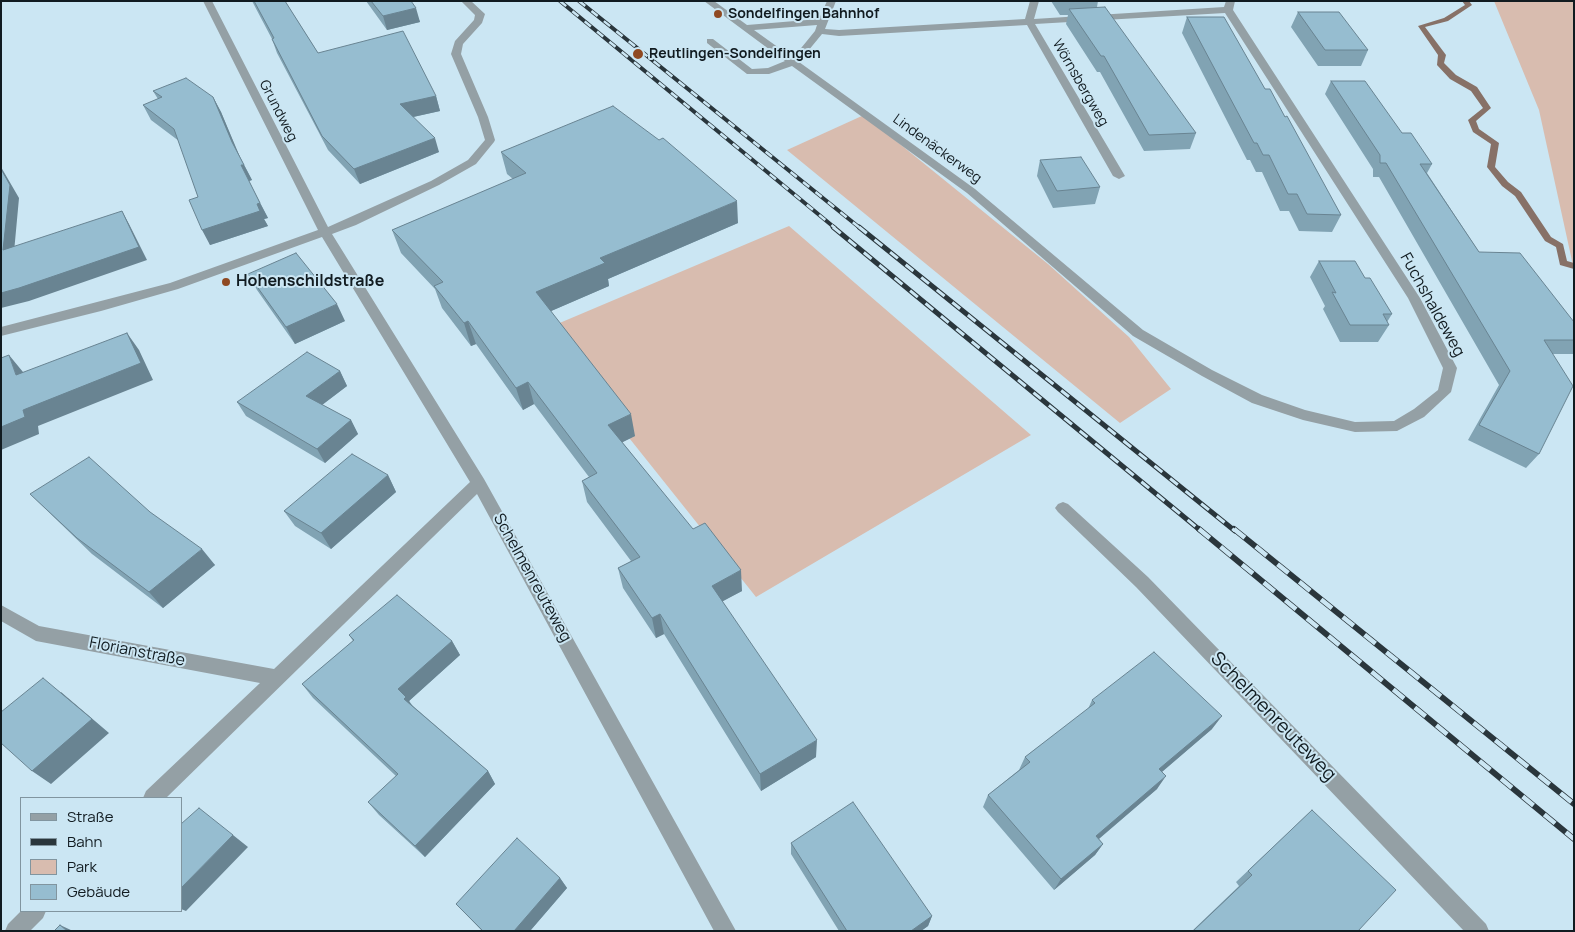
<!DOCTYPE html>
<html>
<head>
<meta charset="utf-8">
<style>
	body { margin:0 }
	#map { position:relative; width:1575px; height:932px; overflow:hidden; background:#cbe6f3; font-family:Manrope,sans-serif }
	canvas { display:block }
	.frame { position:absolute; inset:0; border:2px solid #111b20; pointer-events:none }
	.legend { position:absolute; left:20px; top:797px; width:162px; height:115px; box-sizing:border-box; background:#cbe6f3; border:1px solid #81959f; margin:0; padding:6px 9px; list-style:none; font-size:15px; color:#111b20 }
	.legend li { display:flex; align-items:center; gap:10px; height:25px }
	.legend b { width:25px; border:1px solid #81959f }
</style>
</head>
<body>
<div id="map">
<canvas width="1575" height="932"></canvas>
<div class="frame"></div>
<ul class="legend">
<li><b style="height:6px;background:#94a0a5"></b>Straße</li>
<li><b style="height:6px;background:#2a363c"></b>Bahn</li>
<li><b style="height:14px;background:#d8bcaf"></b>Park</li>
<li><b style="height:14px;background:#96bdd0"></b>Gebäude</li>
</ul>
</div>
<script>
const g = document.querySelector('canvas').getContext('2d');
g.lineJoin = 'round';
function paint(path, color) { g.fillStyle = color; g.fill(path, 'evenodd'); }
const poly = rows => new Path2D(rows.map(r => 'M' + r).join(''));
function trace(path, color, width, dash) { g.strokeStyle = color; g.lineWidth = width; g.lineCap = dash ? 'butt' : 'round'; g.setLineDash(dash || []); g.stroke(path); }
function write(font, color, halo, rows, align = 'center') {
  g.font = font + ' Manrope,sans-serif'; g.lineWidth = 4; g.setLineDash([]); g.textBaseline = 'middle'; g.strokeStyle = halo; g.fillStyle = color; for (const [text, x, y, turn = 0] of rows) {
    g.save(); g.translate(x, y); g.rotate((+turn || 0) * Math.PI / 180); g.textAlign = isNaN(turn) ? turn : align; if (halo) g.strokeText(text, 0, 0); g.fillText(text, 0, 0); g.restore();
  }
}
paint(poly([
	[1494,1,1574,1,1574,270,1539,110],
	[864,115,1048,264,1129,337,1171,389,1120,423,787,150],
	[789,226,1031,435,756,597,543,330]
]), '#d8bcaf');
paint(poly([
	[1462,1,1469,1,1472,5,1448,21,1425,27,1446,55,1444,63,1456,75,1477,87,1491,108,1476,121,1479,129,1499,143,1495,167,1508,182,1521,192,1551,237,1563,244,1567,261,1574,263,1574,269,1560,265,1556,247,1545,241,1515,196,1502,186,1487,167,1491,144,1473,132,1468,120,1483,108,1471,91,1450,79,1437,65,1438,55,1418,26,1444,18,1465,5,1462,1]
]), '#877167');
paint(poly([
	[203,1,212,1,328,227,431,181,468,160,485,140,478,117,451,54,455,41,474,20,475,15,461,1,471,1,485,14,482,23,463,44,461,54,488,117,495,140,494,142,476,164,439,185,356,225,332,234,484,479,736,931,714,931,477,494,166,798,143,798,146,791,260,683,36,641,1,621,1,605,39,626,274,669,470,482,322,237,178,289,101,311,1,336,1,327,170,283,318,230,203,1],
	[704,1,714,1,747,25,819,19,827,1,836,1,825,29,839,30,1025,19,1030,1,1039,1,1034,19,1224,7,1226,1,1235,1,1233,10,1420,298,1457,368,1451,392,1424,417,1397,431,1355,432,1303,420,1252,403,1202,376,1133,336,967,193,792,66,769,74,747,74,707,43,707,39,713,39,752,69,768,68,785,61,704,1],
	[1225,13,1408,298,1443,368,1438,390,1414,409,1394,421,1355,422,1305,410,1262,395,1212,370,1143,330,975,189,799,62,822,34,839,36,1027,25,1113,176,1119,179,1125,176,1035,24,1225,13],
	[817,25,815,31,793,58,754,30,817,25],
	[1063,502,1068,504,1148,577,1486,924,1489,931,1464,931,1136,587,1058,512,1055,508,1058,504,1063,502],
	[21,911,46,911,43,918,30,931,5,931,8,924,21,911]
]), '#94a0a5');
const railFar2 = poly([
	[560,1,835,228],
	[579,1,860,228]
]);
const railFar1 = poly([
	[833,227,1201,531],
	[859,227,1235,531]
]);
const rail = poly([
	[1199,529,1574,839],
	[1234,529,1574,804]
]);
trace(railFar2, '#2a363c', 4);
trace(railFar1, '#2a363c', 5);
trace(rail, '#2a363c', 6);
trace(railFar2, '#cbe6f3', 2.5, [8]);
trace(railFar1, '#cbe6f3', 3, [10]);
trace(rail, '#cbe6f3', 4.5, [14]);
paint(poly([
	[252,1,285,1,318,53,436,96,440,111,413,117,439,152,360,184,328,150,277,53,272,39],
	[366,1,411,1,420,22,387,30],
	[1051,1,1098,1,1097,7,1196,133,1190,149,1144,151,1100,72,1097,72,1066,24,1068,15,1060,15],
	[1298,12,1368,50,1361,66,1318,66,1291,27],
	[1187,17,1265,89,1285,117,1341,215,1332,232,1299,231,1289,211,1280,211,1262,172,1256,172,1250,160,1247,160,1182,33],
	[1331,81,1402,133,1432,164,1427,173,1479,252,1574,322,1574,354,1553,354,1539,454,1526,468,1468,440,1499,385,1379,177,1373,177,1373,169,1325,94],
	[153,91,213,97,221,112,237,151,252,180,249,181,268,218,264,219,268,226,210,245,198,197,179,141,151,120,143,105,158,99],
	[501,152,738,223,608,279,609,286,551,311,635,436,622,442,742,591,722,601,816,757,761,791,664,634,656,638,623,588,618,568,631,561,587,502,582,481,589,477,534,404,523,410,476,344,471,346,442,308,435,289,401,253,392,230,513,179,507,174],
	[1040,160,1100,187,1095,204,1053,208,1037,176],
	[1319,261,1365,278,1392,314,1387,322,1389,325,1378,342,1340,342,1323,309,1325,306,1310,277],
	[248,274,345,321,295,344,257,290],
	[340,371,347,386,322,405,351,420,358,434,325,463,246,416,237,402],
	[388,475,396,492,331,549,295,526,284,511],
	[30,494,150,512,215,565,163,608,92,554],
	[349,635,452,641,460,655,409,701,413,706,488,771,495,784,425,857,379,815,368,802,396,776,313,698,302,684,353,641],
	[1092,700,1212,729,1162,772,1157,789,1099,839,1103,844,1095,855,1054,890,983,807,988,795,1019,770,1025,757,1088,709],
	[1312,810,1358,931,1192,931,1239,886,1236,882],
	[791,843,932,916,928,926,921,931,839,931,791,854],
	[560,878,567,888,530,931,482,931,456,904]
]), '#81a3b3');
paint(poly([
	[416,8,420,22,387,30,383,16],
	[436,96,440,111,404,119,400,104],
	[213,97,221,112,240,157,232,142],
	[435,138,439,152,360,184,354,169],
	[241,165,244,165,252,180,249,181],
	[1,167,19,198,13,263,3,250],
	[737,201,738,223,608,279,609,286,542,315,536,292,600,258],
	[260,203,268,218,264,219,268,226,210,245,202,230],
	[122,211,129,224,147,260,29,301,1,308,1,293],
	[337,304,345,321,295,344,286,327],
	[468,321,476,344,471,346,464,323],
	[127,333,139,350,153,380,38,426,39,434,1,450,1,427,23,410],
	[9,355,23,372,30,392,16,375],
	[340,371,347,386,314,411,306,396],
	[528,382,534,404,523,410,516,388],
	[631,414,635,436,613,447,608,425],
	[351,420,358,434,325,463,317,449],
	[388,475,396,492,331,549,321,533],
	[202,549,215,565,163,608,149,592],
	[741,570,742,591,714,606,712,586],
	[660,614,664,634,656,638,652,618],
	[452,641,460,655,409,701,415,711,413,713,398,689],
	[61,692,109,733,51,784,32,771],
	[1222,716,1212,729,1150,782,1159,769],
	[817,740,816,757,761,791,760,774],
	[488,771,495,784,425,857,415,846],
	[1166,776,1157,789,1088,848,1096,836],
	[233,835,248,847,186,911,181,909,181,888],
	[1103,844,1095,855,1054,890,1061,879],
	[560,878,567,888,530,931,514,931],
	[932,916,928,926,921,931,911,931],
	[60,925,73,931,67,931]
]), '#698492');
const building = poly([
	[254,1,285,1,318,53,403,31,436,96,400,104,435,138,354,169,322,136,272,39,274,38,254,1],
	[371,1,411,1,416,8,383,16,371,1],
	[1105,7,1196,133,1149,135,1104,56,1101,56,1069,9,1105,7],
	[1298,12,1339,12,1368,50,1325,50,1298,12],
	[1187,17,1224,17,1265,89,1270,89,1285,117,1287,116,1341,215,1307,214,1297,194,1288,194,1269,155,1263,155,1257,143,1254,143,1187,17],
	[186,78,213,97,232,142,244,165,241,165,260,203,257,204,260,211,202,230,189,200,198,197,174,129,143,105,162,97,153,91,186,78],
	[1331,81,1365,81,1402,133,1411,133,1432,164,1420,164,1479,252,1520,253,1574,322,1574,340,1544,340,1573,386,1539,454,1479,425,1510,371,1386,163,1380,163,1380,155,1331,81],
	[613,106,659,140,663,138,737,201,600,258,605,263,536,292,631,414,608,425,693,529,705,523,741,570,712,586,817,740,760,774,660,614,652,618,618,568,640,557,582,481,597,473,528,382,516,388,468,321,464,323,434,286,443,282,392,230,526,173,501,152,613,106],
	[1081,157,1100,187,1057,191,1040,160,1081,157],
	[1,169,10,185,3,250,122,211,139,247,19,288,1,293,1,169],
	[296,253,337,304,286,327,248,274,296,253],
	[1319,261,1355,261,1365,278,1370,278,1392,314,1383,314,1389,325,1350,325,1332,292,1336,293,1319,261],
	[127,333,141,363,23,410,25,417,1,427,1,358,9,355,16,375,127,333],
	[307,352,340,371,306,396,351,420,317,449,237,402,307,352],
	[352,454,388,475,321,533,284,511,352,454],
	[89,457,150,512,202,549,149,592,77,538,30,494,89,457],
	[397,595,452,641,398,689,406,697,404,699,488,771,415,846,368,802,398,774,302,684,354,640,349,635,397,595],
	[1154,652,1222,716,1159,769,1166,776,1096,836,1103,844,1061,879,988,795,1030,762,1025,757,1095,703,1092,700,1154,652],
	[43,678,92,719,32,771,1,743,1,712,43,678],
	[853,802,932,916,911,931,847,931,791,843,853,802],
	[199,808,233,835,181,888,181,824,199,808],
	[1312,810,1396,890,1358,931,1193,931,1252,875,1248,871,1312,810],
	[517,838,560,878,514,931,483,931,456,904,517,838],
	[60,925,67,931,54,931,60,925]
]);
paint(building, '#96bdd0');
trace(building, '#698492', 1);
for (const [x, y, r, color] of [
	[718,14,5,"#8f4922"],
	[638,54,6,"#8f4922"],
	[226,282,5,"#8f4922"]
]) { const dot = new Path2D(); dot.arc(x, y, r, 0, 2 * Math.PI); g.fillStyle = color; g.fill(dot); trace(dot, '#cbe6f3', 2); }
write('bold 14px', '#111b20', '#cbe6f3', [
	["Sondelfingen Bahnhof",728,14],
	["Reutlingen-Sondelfingen",649,54]
], 'left');
write('14px', '#111b20', '#cbe6f3', [
	["Wörnsbergweg",1080,83,60],
	["Grundweg",278,111,63],
	["Lindenäckerweg",937,149,36]
]);
write('bold 16px', '#111b20', '#cbe6f3', [
	["Hohenschildstraße",236,282]
], 'left');
write('16px', '#111b20', '#cbe6f3', [
	["Fuchshaldeweg",1432,305,61],
	["Schelmenreuteweg",532,578,61],
	["Florianstraße",137,652,11]
]);
write('19px', '#111b20', '#cbe6f3', [
	["Schelmenreuteweg",1273,717,46]
]);
</script>
</body>
</html>
